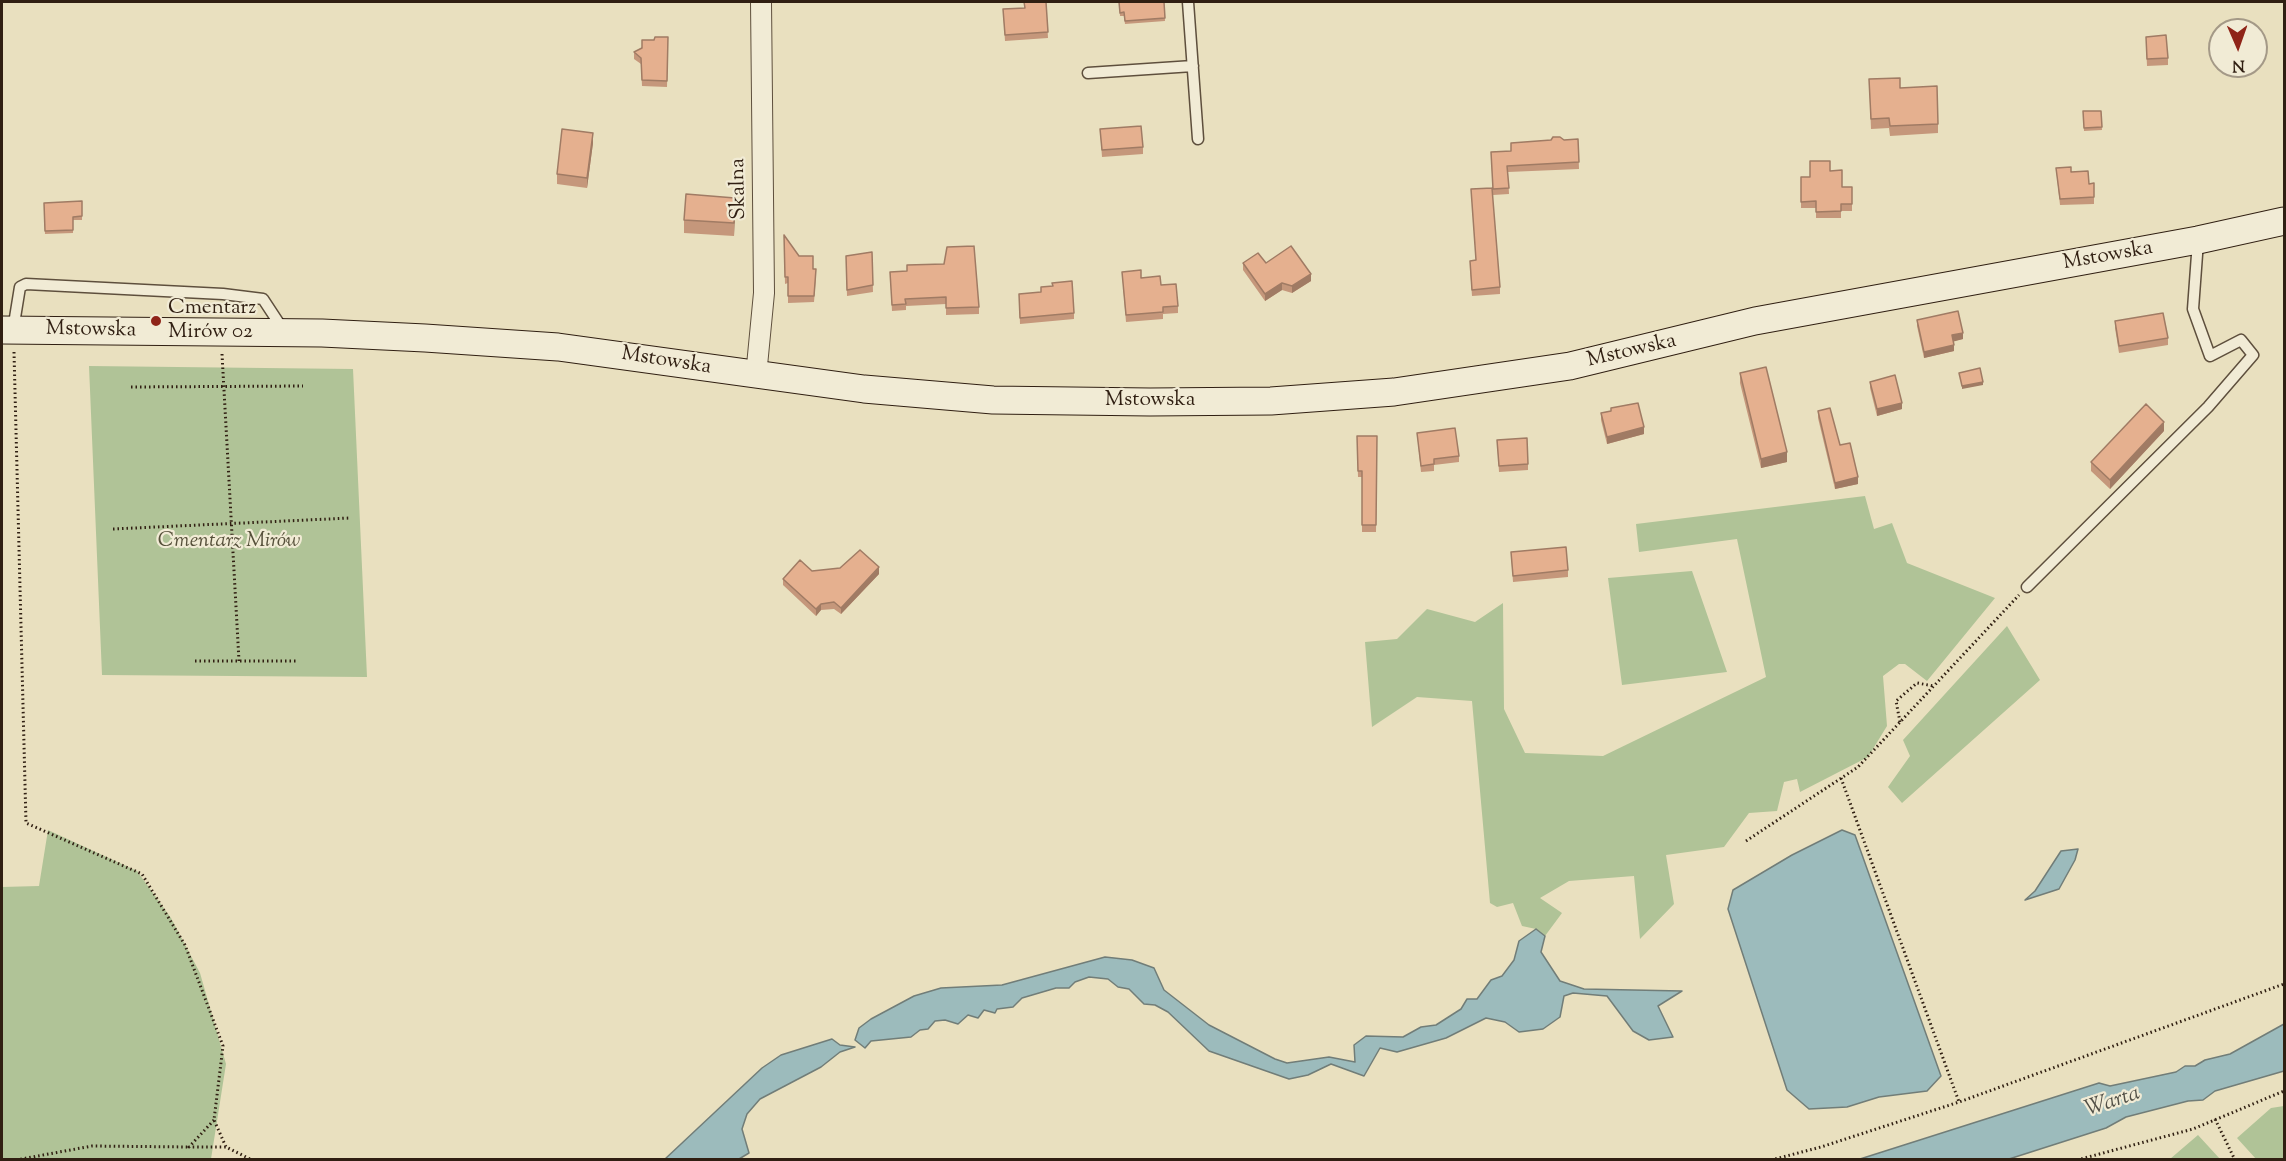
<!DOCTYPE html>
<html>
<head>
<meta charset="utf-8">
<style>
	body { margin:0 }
	#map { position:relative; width:2286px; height:1161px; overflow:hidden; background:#e9e0bf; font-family:"Sorts Mill Goudy",serif }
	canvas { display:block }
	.frame { position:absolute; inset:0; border:3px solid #301f12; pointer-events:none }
	.north { position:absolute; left:2208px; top:18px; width:60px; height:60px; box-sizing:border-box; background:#f1ebd5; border:2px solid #a49987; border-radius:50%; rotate:178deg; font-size:16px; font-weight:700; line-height:24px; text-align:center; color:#301f12 }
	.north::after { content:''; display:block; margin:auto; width:21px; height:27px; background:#8f2418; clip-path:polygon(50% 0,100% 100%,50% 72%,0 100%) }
</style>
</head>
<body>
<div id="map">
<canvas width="2286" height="1161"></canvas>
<div class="frame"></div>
<div class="north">N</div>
</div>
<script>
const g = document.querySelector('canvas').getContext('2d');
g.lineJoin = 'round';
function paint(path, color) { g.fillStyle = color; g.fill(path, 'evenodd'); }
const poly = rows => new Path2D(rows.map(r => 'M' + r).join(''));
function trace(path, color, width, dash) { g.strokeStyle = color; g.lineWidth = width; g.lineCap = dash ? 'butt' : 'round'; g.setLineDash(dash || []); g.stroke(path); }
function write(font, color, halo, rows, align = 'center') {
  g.font = font + ' "Sorts Mill Goudy",serif'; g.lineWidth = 4.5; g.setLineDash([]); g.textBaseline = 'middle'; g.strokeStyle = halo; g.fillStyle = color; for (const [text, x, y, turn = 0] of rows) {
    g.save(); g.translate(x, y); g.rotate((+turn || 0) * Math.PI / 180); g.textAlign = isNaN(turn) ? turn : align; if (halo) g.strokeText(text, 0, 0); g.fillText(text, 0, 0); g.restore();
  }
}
paint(poly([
	[89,366,353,369,367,677,102,675],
	[1865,496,1874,529,1892,523,1907,563,1995,598,1927,681,1905,664,1899,664,1883,676,1887,726,1868,757,1800,792,1797,779,1784,782,1777,811,1749,813,1724,847,1666,855,1674,904,1640,939,1634,876,1569,881,1540,898,1562,913,1545,936,1536,929,1522,926,1513,903,1497,907,1490,903,1472,701,1417,697,1372,727,1365,642,1397,639,1427,609,1475,622,1503,603,1504,709,1525,753,1603,756,1766,677,1737,539,1639,552,1636,524],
	[1692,571,1727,672,1622,685,1608,578],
	[2007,626,2040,680,1902,803,1888,787,1910,756,1903,740],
	[48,830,137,871,171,918,200,973,226,1064,211,1159,2,1159,2,887,39,886],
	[2284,1106,2284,1159,2256,1159,2237,1138,2271,1108],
	[2198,1135,2220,1159,2170,1159]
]), '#b0c397');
const water = poly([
	[1842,830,1855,835,1941,1076,1927,1091,1879,1097,1847,1107,1809,1109,1787,1090,1728,909,1733,890,1792,855,1842,830],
	[2078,849,2075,860,2059,889,2025,900,2035,891,2061,851,2078,849],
	[1536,929,1545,936,1541,952,1560,981,1584,989,1682,991,1658,1006,1673,1037,1649,1040,1633,1031,1607,996,1573,993,1564,996,1560,1017,1543,1029,1519,1032,1505,1022,1486,1018,1446,1038,1397,1052,1380,1048,1364,1076,1331,1064,1308,1075,1289,1079,1209,1051,1168,1012,1155,1005,1144,1004,1129,989,1118,987,1108,979,1089,977,1075,982,1069,988,1056,988,1022,998,1013,1007,997,1009,995,1013,984,1010,978,1018,968,1015,958,1024,945,1020,935,1021,928,1029,920,1030,911,1037,871,1041,865,1048,855,1040,859,1028,871,1019,914,996,941,988,1002,985,1105,957,1132,960,1154,968,1164,990,1209,1025,1275,1059,1287,1063,1329,1057,1355,1062,1354,1045,1366,1036,1403,1037,1421,1027,1436,1025,1461,1009,1467,999,1477,999,1491,980,1502,976,1514,960,1519,941,1536,929],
	[2284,1024,2284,1071,2215,1091,2203,1100,2188,1101,2126,1117,2106,1128,2009,1159,1860,1159,2099,1083,2110,1086,2176,1072,2185,1066,2195,1066,2205,1060,2230,1054,2284,1024],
	[832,1039,840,1045,855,1047,840,1052,821,1067,760,1099,747,1114,742,1129,749,1153,739,1159,665,1159,762,1068,781,1055,832,1039]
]);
paint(water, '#9cbbbc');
trace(water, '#717d78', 1.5);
const lane = poly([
	[1188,2,1198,139],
	[1088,73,1193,66],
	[13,330,20,287,26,284,223,294,263,299,284,331],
	[2027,587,2208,407,2253,355,2241,340,2210,356,2193,309,2198,241]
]);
const street = poly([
	[756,376,764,293,761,2]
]);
const secondary = poly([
	[2,330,322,333,425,338,558,347,864,389,993,400,1150,402,1271,401,1394,392,1570,366,1755,321,2198,240,2284,221]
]);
trace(lane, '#5e4f3d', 13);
trace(street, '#5e4f3d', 22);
trace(secondary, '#301f12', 29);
trace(poly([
	[14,352,26,823,142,874,185,945,223,1046,214,1120,226,1147,252,1160],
	[222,354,239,661],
	[131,387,303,386],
	[113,529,350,518],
	[195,661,298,661],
	[1900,722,1896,701,1917,683,1934,686],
	[1841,778,1959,1102],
	[1746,841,1858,767,2019,595],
	[2215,1119,2235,1160],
	[214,1120,189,1147,226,1147],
	[16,1160,92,1146,189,1147],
	[1771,1160,1821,1147,1959,1102,2284,984],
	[2077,1160,2193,1129,2284,1091]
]), '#301f12', 3, [1.5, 3]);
trace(lane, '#f1ebd5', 10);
trace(street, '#f1ebd5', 20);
trace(secondary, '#f1ebd5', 27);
paint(poly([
	[1024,2,1046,2,1048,38,1005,41,1003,9,1024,8],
	[1119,2,1164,2,1165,21,1125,24,1124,16,1120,16],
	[668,37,667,87,642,86,641,64,634,59,634,52,654,40],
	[2146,43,2168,58,2168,65,2147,66],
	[1869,79,1900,88,1938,124,1938,133,1890,136,1889,128,1871,129],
	[2083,111,2101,111,2102,130,2084,131],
	[1100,129,1143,147,1143,154,1102,157],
	[1578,139,1579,169,1508,172,1509,194,1493,195,1491,152,1511,151,1564,140],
	[593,143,587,188,557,184,557,174],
	[2056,168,2071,172,2089,184,2094,183,2094,204,2060,205],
	[1830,171,1842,187,1852,187,1852,211,1841,211,1841,218,1816,218,1816,208,1801,208,1801,177,1810,177],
	[1471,189,1500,287,1500,294,1472,296,1470,267,1476,260],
	[44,203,82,216,82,220,73,220,73,233,45,234],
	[735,211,734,236,684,233,684,220],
	[784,235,799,256,813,269,816,276,814,302,788,303,788,283,785,284],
	[872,252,873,292,847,296,846,256],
	[1243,263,1266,263,1311,281,1292,293,1282,290,1265,301,1243,270],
	[890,272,979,307,979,314,946,315,946,304,906,306,906,310,892,311],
	[1122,272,1161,285,1178,306,1178,313,1163,314,1163,319,1126,322],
	[1019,294,1074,313,1074,319,1020,324],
	[1917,320,1963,339,1953,341,1954,351,1924,358,1917,326],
	[2115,321,2168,338,2168,345,2119,353,2115,328],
	[1740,373,1787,462,1761,468,1740,383],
	[1870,382,1902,409,1877,416,1870,388],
	[1611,408,1644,434,1607,444,1601,420,1601,413,1611,411],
	[1818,411,1840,445,1858,484,1835,489,1818,418],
	[2164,431,2110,489,2091,471,2091,462],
	[1417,433,1459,456,1459,462,1434,465,1434,471,1421,472],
	[1357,436,1377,436,1376,532,1362,532,1362,477,1358,477],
	[1497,440,1528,464,1528,470,1499,472],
	[1511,552,1568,570,1568,577,1513,582],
	[812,571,879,574,841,614,834,609,821,610,816,616,783,585,783,579]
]), '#c5977b');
paint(poly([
	[593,133,593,143,587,188,587,178],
	[735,198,735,211,734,236,734,223],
	[1311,274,1311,281,1292,293,1292,286],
	[1282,283,1282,290,1265,301,1265,294],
	[1963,333,1963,339,1952,342,1952,335],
	[1954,345,1954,351,1924,358,1924,352],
	[1983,382,1983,385,1962,389,1962,386],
	[1902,403,1902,409,1877,416,1877,409],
	[2164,422,2164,431,2110,489,2110,480],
	[1644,427,1644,434,1607,444,1607,437],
	[1787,452,1787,462,1761,468,1761,459],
	[1858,477,1858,484,1835,489,1835,483],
	[879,567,879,574,841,614,841,608],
	[821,604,821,610,816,616,816,609]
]), '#a07b64');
const building = poly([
	[1024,2,1046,2,1048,32,1005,35,1003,9,1025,8,1024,2],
	[1119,2,1164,2,1165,18,1125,21,1124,12,1120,13,1119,2],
	[2166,35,2168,58,2147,59,2146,37,2166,35],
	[655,37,668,37,667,81,642,80,641,58,634,52,642,48,642,40,654,40,655,37],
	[1900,78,1900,88,1937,86,1938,124,1890,126,1889,118,1871,119,1869,79,1900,78],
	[2083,111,2101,111,2102,127,2084,128,2083,111],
	[1141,126,1143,147,1102,150,1100,129,1141,126],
	[562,129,593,133,587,178,557,174,562,129],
	[1553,137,1560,137,1564,140,1578,139,1579,162,1507,166,1509,188,1493,189,1491,152,1511,151,1511,143,1551,140,1553,137],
	[1810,161,1830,161,1830,171,1842,170,1842,187,1852,187,1852,204,1841,204,1841,211,1816,212,1816,201,1801,202,1801,177,1810,177,1810,161],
	[2071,167,2071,172,2088,171,2089,184,2094,183,2094,197,2060,199,2056,168,2071,167],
	[1492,188,1500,287,1472,290,1470,261,1476,260,1471,189,1492,188],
	[686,194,735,198,734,223,684,220,686,194],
	[82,201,82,216,73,217,73,230,45,231,44,203,82,201],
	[784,235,799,256,813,256,813,269,816,269,814,296,788,296,788,277,785,277,784,235],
	[974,246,979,307,946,308,946,297,905,299,906,304,892,305,890,272,907,271,907,265,944,264,947,247,974,246],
	[1291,246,1311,274,1292,286,1282,283,1265,294,1243,263,1258,253,1266,263,1291,246],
	[872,252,873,285,847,290,846,256,872,252],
	[1141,270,1141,278,1160,276,1161,285,1176,284,1178,306,1163,307,1163,312,1126,315,1122,272,1141,270],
	[1072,281,1074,313,1020,318,1019,294,1041,292,1041,287,1053,286,1052,283,1072,281],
	[1958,311,1963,333,1952,335,1954,345,1924,352,1917,320,1958,311],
	[2163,313,2168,338,2119,346,2115,321,2163,313],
	[1766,367,1787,452,1761,459,1740,373,1766,367],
	[1980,368,1983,382,1962,386,1959,373,1980,368],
	[1895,375,1902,403,1877,409,1870,382,1895,375],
	[1638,403,1644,427,1607,437,1601,413,1611,411,1611,408,1638,403],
	[2146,404,2164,422,2110,480,2091,462,2146,404],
	[1830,408,1840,445,1850,443,1858,477,1835,483,1818,411,1830,408],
	[1455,428,1459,456,1434,459,1434,464,1421,466,1417,433,1455,428],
	[1357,436,1377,436,1376,525,1362,525,1362,471,1358,471,1357,436],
	[1527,438,1528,464,1499,466,1497,440,1527,438],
	[1566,547,1568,570,1513,576,1511,552,1566,547],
	[860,550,879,567,841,608,834,602,821,604,816,609,783,579,800,560,812,571,840,568,860,550]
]);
paint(building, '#e5b08f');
trace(building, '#a07b64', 1.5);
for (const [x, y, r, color] of [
	[156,321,6,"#8f2418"]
]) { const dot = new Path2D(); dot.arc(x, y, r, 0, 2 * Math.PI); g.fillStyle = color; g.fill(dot); trace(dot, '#f1ebd5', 2); }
write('21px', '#301f12', '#f1ebd5', [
	["Skalna",740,189,-91],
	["Mstowska",2108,257,-10],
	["Mstowska",91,331,1],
	["Mstowska",1632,352,-13],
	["Mstowska",666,362,9],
	["Mstowska",1150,401]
]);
write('21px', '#301f12', '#f1ebd5', [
	["Cmentarz",168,309],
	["Mirów 02",168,333]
], 'left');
write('italic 21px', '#56503a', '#f1ebd5', [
	["Cmentarz Mirów",229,542]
]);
write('italic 22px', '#504e45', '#f1ebd5', [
	["Warta",2113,1103,-18]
]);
</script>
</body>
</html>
